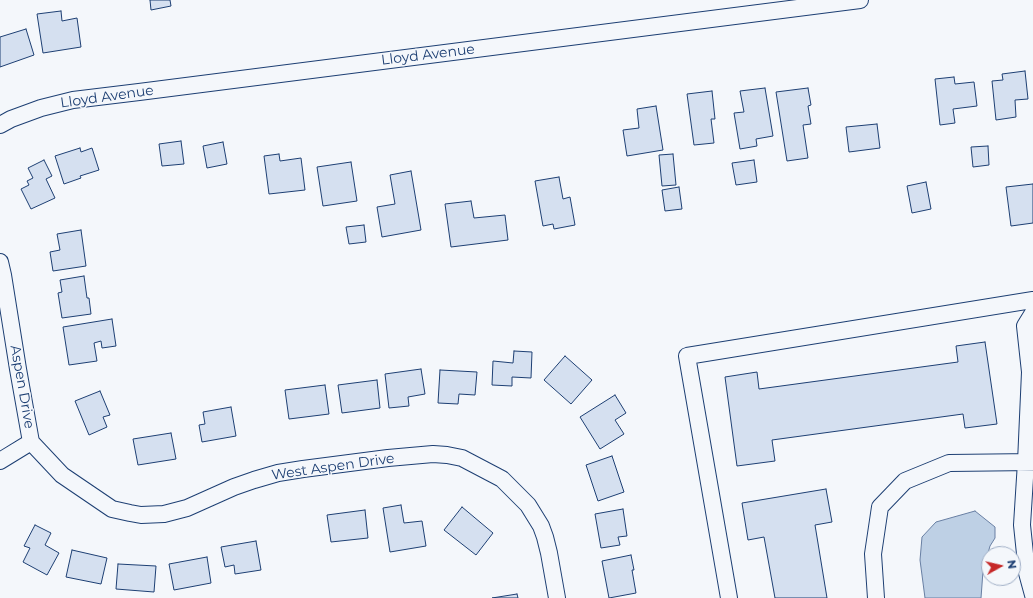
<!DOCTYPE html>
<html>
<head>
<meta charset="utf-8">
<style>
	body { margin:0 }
	#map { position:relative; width:1033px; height:598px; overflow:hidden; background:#f4f7fb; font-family:Montserrat,sans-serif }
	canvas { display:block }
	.north { position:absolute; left:981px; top:546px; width:40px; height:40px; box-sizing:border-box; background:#f4f7fb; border:1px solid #9eadc5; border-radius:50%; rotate:82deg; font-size:11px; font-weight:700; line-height:16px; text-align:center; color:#1d3f73 }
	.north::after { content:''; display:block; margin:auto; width:14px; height:18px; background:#c62828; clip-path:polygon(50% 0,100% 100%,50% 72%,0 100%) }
</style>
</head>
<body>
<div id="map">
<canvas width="1033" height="598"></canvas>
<div class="north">N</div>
</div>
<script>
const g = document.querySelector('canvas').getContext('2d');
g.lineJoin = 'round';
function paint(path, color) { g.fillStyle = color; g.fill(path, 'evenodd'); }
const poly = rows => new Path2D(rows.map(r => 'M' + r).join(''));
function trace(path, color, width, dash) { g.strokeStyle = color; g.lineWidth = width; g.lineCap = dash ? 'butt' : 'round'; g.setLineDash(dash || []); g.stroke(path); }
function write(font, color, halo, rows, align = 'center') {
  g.font = font + ' Montserrat,sans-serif'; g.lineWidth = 3; g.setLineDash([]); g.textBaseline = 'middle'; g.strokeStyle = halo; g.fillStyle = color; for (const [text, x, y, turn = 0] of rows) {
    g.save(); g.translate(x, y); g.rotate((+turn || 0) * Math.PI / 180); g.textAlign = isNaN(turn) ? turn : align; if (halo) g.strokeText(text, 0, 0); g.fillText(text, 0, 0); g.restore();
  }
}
const water = poly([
	[975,511,995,527,995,538,990,546,983,571,981,598,925,598,920,560,922,537,936,522,975,511]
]);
paint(water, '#bed0e5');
trace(water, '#687fa3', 1);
const building = poly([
	[150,0,170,0,171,6,151,10,150,0],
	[61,11,62,21,77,18,81,47,43,53,37,14,61,11],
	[26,29,34,55,0,67,0,37,26,29],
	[1025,71,1028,99,1015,100,1016,117,996,120,992,81,1003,80,1002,74,1025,71],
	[954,77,955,84,974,82,977,106,953,109,955,123,940,125,935,79,954,77],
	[765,88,773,136,756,139,757,146,740,149,734,113,744,112,740,91,765,88],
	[808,88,811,105,808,106,811,124,803,125,808,158,787,161,776,92,808,88],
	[712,91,715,119,711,119,714,143,694,145,687,94,712,91],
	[656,106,663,150,627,156,623,130,639,128,637,109,656,106],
	[877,124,880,148,849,152,846,127,877,124],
	[181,141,184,164,162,166,159,144,181,141],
	[223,142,227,164,207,168,203,146,223,142],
	[988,146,989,165,973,167,971,147,988,146],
	[80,148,81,152,92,148,99,170,80,176,81,178,64,184,55,156,80,148],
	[279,154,280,161,301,158,305,190,269,194,264,156,279,154],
	[673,154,676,185,662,186,659,155,673,154],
	[44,160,52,176,46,179,55,198,31,209,21,189,29,185,27,181,33,178,28,168,44,160],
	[754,160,757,182,736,185,732,163,754,160],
	[351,162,357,201,323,206,317,167,351,162],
	[411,171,421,230,382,237,377,207,395,204,390,175,411,171],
	[559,177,563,199,570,197,575,225,554,229,553,224,543,226,535,181,559,177],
	[926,182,931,209,912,213,907,186,926,182],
	[1033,184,1033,223,1011,226,1006,187,1033,184],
	[679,187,682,209,665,211,662,190,679,187],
	[471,201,474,218,505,215,508,240,451,247,445,204,471,201],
	[364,225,366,242,349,244,346,227,364,225],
	[81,230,86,266,53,271,50,252,60,250,57,234,81,230],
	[84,276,87,298,89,298,91,314,62,318,58,293,62,292,60,280,84,276],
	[112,319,116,346,102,348,101,341,94,343,97,361,69,365,63,327,112,319],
	[985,342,997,424,965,428,963,414,772,440,775,461,737,466,725,377,757,372,759,389,958,362,956,346,985,342],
	[514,351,532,352,531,378,512,377,512,386,492,385,493,361,513,363,514,351],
	[565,356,592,380,571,404,544,380,565,356],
	[421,369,425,394,408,397,409,406,389,408,385,374,421,369],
	[440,370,477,372,475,395,459,394,458,404,438,403,440,370],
	[377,380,380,408,342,413,338,385,377,380],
	[325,385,329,414,289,419,285,390,325,385],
	[100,391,110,415,103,417,107,427,89,435,75,401,100,391],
	[615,395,626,413,615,420,624,434,600,449,580,417,615,395],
	[231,407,236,436,202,442,199,425,205,424,203,412,231,407],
	[171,433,176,459,138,465,133,439,171,433],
	[612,456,624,492,598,501,586,465,612,456],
	[826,489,832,522,815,525,827,598,775,598,764,537,748,540,742,503,826,489],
	[401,505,404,523,422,521,426,546,390,552,383,508,401,505],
	[462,507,493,533,476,555,444,530,462,507],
	[623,509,627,536,618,537,620,545,601,548,595,514,623,509],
	[365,510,368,538,331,542,327,515,365,510],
	[35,525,51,533,45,545,59,553,47,575,23,562,30,548,24,546,35,525],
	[256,541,261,570,235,574,234,565,225,567,221,547,256,541],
	[72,550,107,558,101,584,66,577,72,550],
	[631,555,634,570,632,570,636,593,609,598,602,561,631,555],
	[207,557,211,583,174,590,169,564,207,557],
	[118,564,156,566,154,592,116,589,118,564],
	[517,594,518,598,492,598,517,594]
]);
paint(building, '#d5e0f0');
trace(building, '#1d3f73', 1);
const minor = poly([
	[0,125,11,119,41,108,73,100,139,92,860,0],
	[0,262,3,275,18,369,31,442],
	[1033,313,1025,326,1030,372,1026,462,1022,525,1027,573,1033,595],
	[31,442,62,475,112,509,130,513,141,515,164,514,187,508,234,487,254,480,278,473,303,469,388,458,433,454,447,455,462,458,502,479,528,505,541,526,545,537,549,553,557,598],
	[0,461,31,442],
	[729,598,687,356,1033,300],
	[876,598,873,554,880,507,905,481,949,463,1033,462]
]);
trace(minor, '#1d3f73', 18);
trace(minor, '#f4f7fb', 16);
write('14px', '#1d3f73', '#f4f7fb', [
	["Lloyd Avenue",428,55,-7],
	["Lloyd Avenue",107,97,-8],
	["Aspen Drive",22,387,80],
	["West Aspen Drive",333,467,-8]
]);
</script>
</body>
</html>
